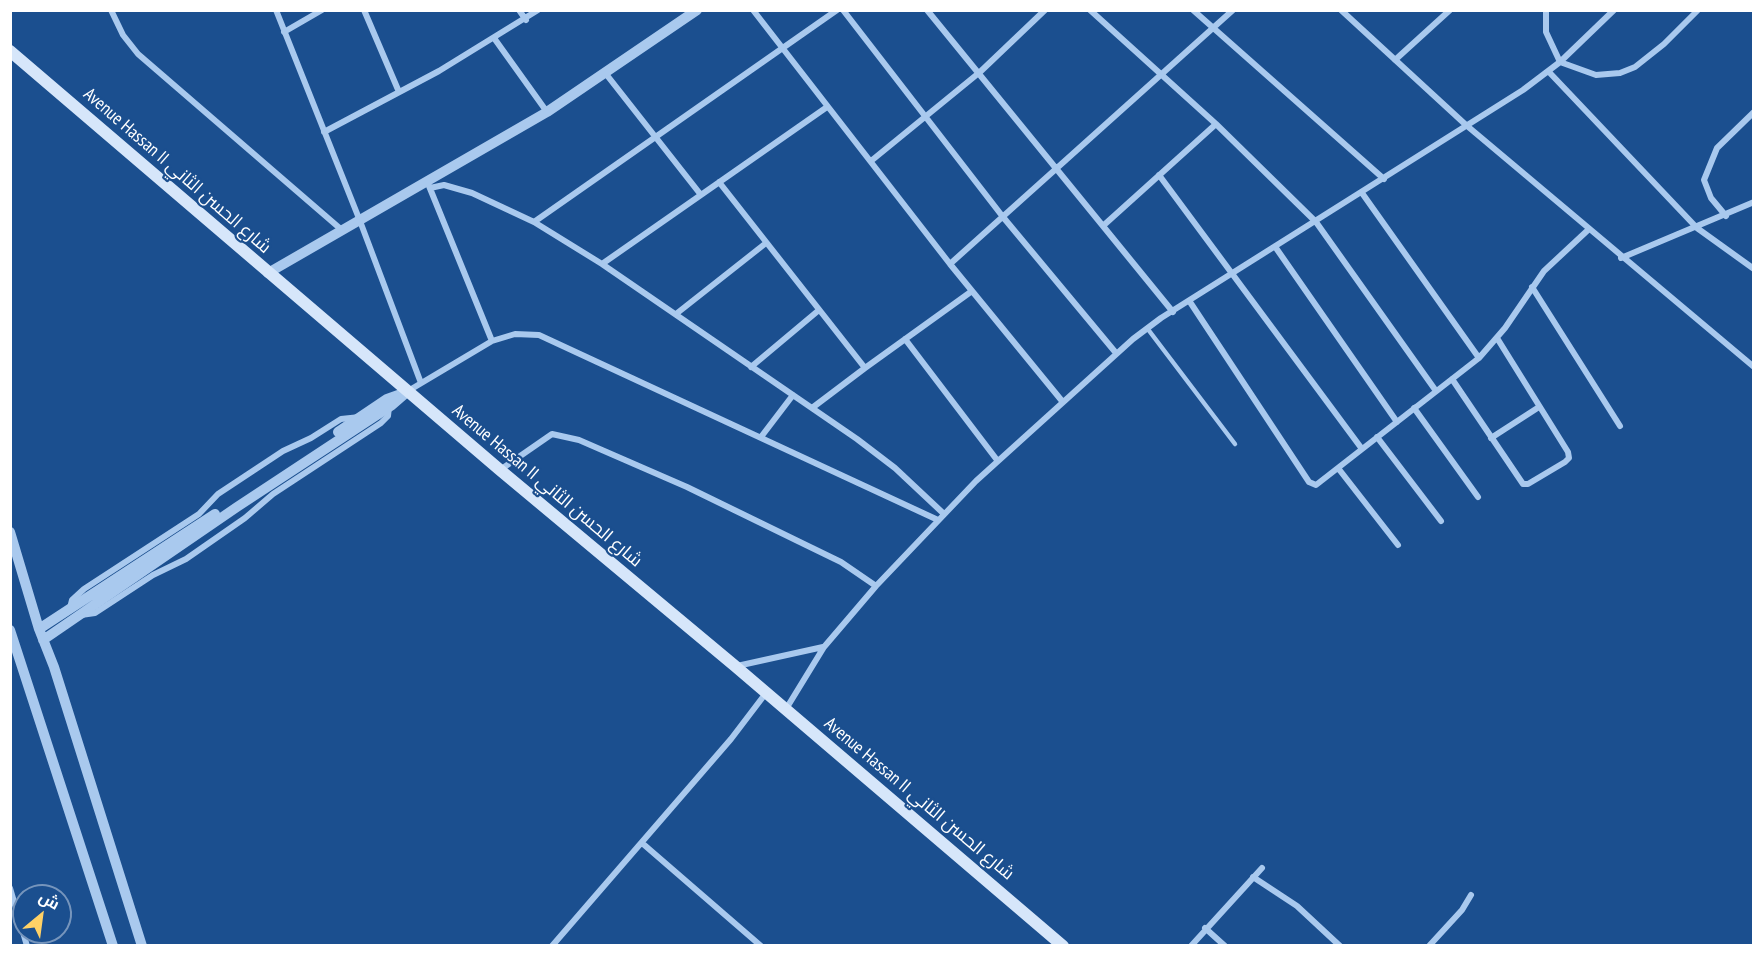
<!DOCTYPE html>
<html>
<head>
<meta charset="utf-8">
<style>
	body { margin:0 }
	#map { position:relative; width:1764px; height:956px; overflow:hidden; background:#1b4f8f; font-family:"PT Sans Narrow",Cairo,sans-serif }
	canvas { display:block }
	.frame { position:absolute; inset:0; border:12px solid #fff; pointer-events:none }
	.north { position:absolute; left:12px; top:884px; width:60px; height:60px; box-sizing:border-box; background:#1b4f8f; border:2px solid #7695bc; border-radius:50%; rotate:29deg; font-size:16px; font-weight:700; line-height:24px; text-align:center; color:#fff }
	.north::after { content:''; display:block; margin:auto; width:21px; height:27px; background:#ffd166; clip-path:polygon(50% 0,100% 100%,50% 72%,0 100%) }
</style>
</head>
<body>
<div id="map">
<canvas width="1764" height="956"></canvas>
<div class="frame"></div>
<div class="north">ش</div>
</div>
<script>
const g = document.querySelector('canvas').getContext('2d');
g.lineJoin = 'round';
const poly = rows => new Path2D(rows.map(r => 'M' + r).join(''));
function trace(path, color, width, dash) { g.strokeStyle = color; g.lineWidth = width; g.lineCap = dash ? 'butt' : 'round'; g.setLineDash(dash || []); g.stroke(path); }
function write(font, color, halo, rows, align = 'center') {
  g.font = font + ' "PT Sans Narrow",Cairo,sans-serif'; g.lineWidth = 4.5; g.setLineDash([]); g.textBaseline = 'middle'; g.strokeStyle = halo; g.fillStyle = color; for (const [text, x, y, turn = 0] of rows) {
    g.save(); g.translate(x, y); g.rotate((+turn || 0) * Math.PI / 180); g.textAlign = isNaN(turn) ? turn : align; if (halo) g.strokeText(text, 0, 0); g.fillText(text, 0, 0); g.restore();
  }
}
trace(poly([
	[1147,328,1235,444]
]), '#a9c9ee', 4.5);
trace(poly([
	[111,10,123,35,138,54,343,231],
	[276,10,360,221,421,383],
	[364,10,399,92],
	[519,10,526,20],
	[753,10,950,264,1062,401],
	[843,10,1003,217,1116,353],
	[927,10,1173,312],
	[1090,10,1216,124,1316,222,1436,391],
	[1193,10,1384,179],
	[1341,10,1466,125,1754,367],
	[1546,10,1546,32,1560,62,1596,75,1620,73,1635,67,1664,44,1698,10],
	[284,32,322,10],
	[494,38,547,112],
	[1395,60,1450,10],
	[1549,72,1697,228,1754,269],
	[606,74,701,195],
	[324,132,439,71,538,10],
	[871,161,980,72,1045,10],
	[1159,175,1362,449],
	[719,182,865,368,972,291],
	[429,186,492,341],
	[430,188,444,185,472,193,534,222,602,264,857,439,895,468,944,514],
	[1362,193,1479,358],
	[1726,216,1711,198,1704,180,1717,148,1754,112],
	[534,222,837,10],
	[1104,225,1216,124],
	[1276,248,1397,422],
	[1621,258,1754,202],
	[602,264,827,107],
	[950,264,1233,10],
	[1532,287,1620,426],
	[1190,302,1309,482,1316,485,1479,358,1505,328,1544,271,1588,230],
	[676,314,766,243],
	[905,339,997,460],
	[751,367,819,310],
	[1452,379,1523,484,1528,484,1565,462,1569,458,1568,452,1497,338],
	[408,391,492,341,515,334,539,335,938,520],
	[812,408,865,368],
	[1414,408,1478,497],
	[761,437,793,395],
	[1377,437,1441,521],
	[1491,438,1539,407],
	[1338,468,1398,545],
	[500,470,552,434,579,440,687,487,806,545,841,562,876,586],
	[70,608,72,600,84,589,199,514,218,494,283,451,311,438,341,419,360,417],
	[81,615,95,613,153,575,186,559,245,518,273,494,381,423,388,416,389,407],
	[737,666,823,647],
	[786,709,824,647,876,586,976,481,1133,339,1161,318,1523,90,1560,62,1614,10],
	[642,843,761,946],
	[1253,877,1297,906,1340,946],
	[10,888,27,946],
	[1205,928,1225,946],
	[552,946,731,739,766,693],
	[1191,946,1262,868],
	[1429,946,1462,910,1471,895]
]), '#a9c9ee', 6);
trace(poly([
	[268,273,547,112,697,10],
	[338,432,387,399,401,394],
	[10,532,39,629,54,667,142,946],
	[39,629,215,514],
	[10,630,113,946],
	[43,640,237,507,392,405,407,392]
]), '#a9c9ee', 10);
trace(poly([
	[10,51,500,470,735,666,1063,946]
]), '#d6e6fa', 12);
write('18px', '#fff', '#1b4f8f', [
	["Avenue Hassan II شارع الحسن الثاني",177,171,41],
	["Avenue Hassan II شارع الحسن الثاني",547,486,40],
	["Avenue Hassan II شارع الحسن الثاني",919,799,40]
]);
</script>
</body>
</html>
